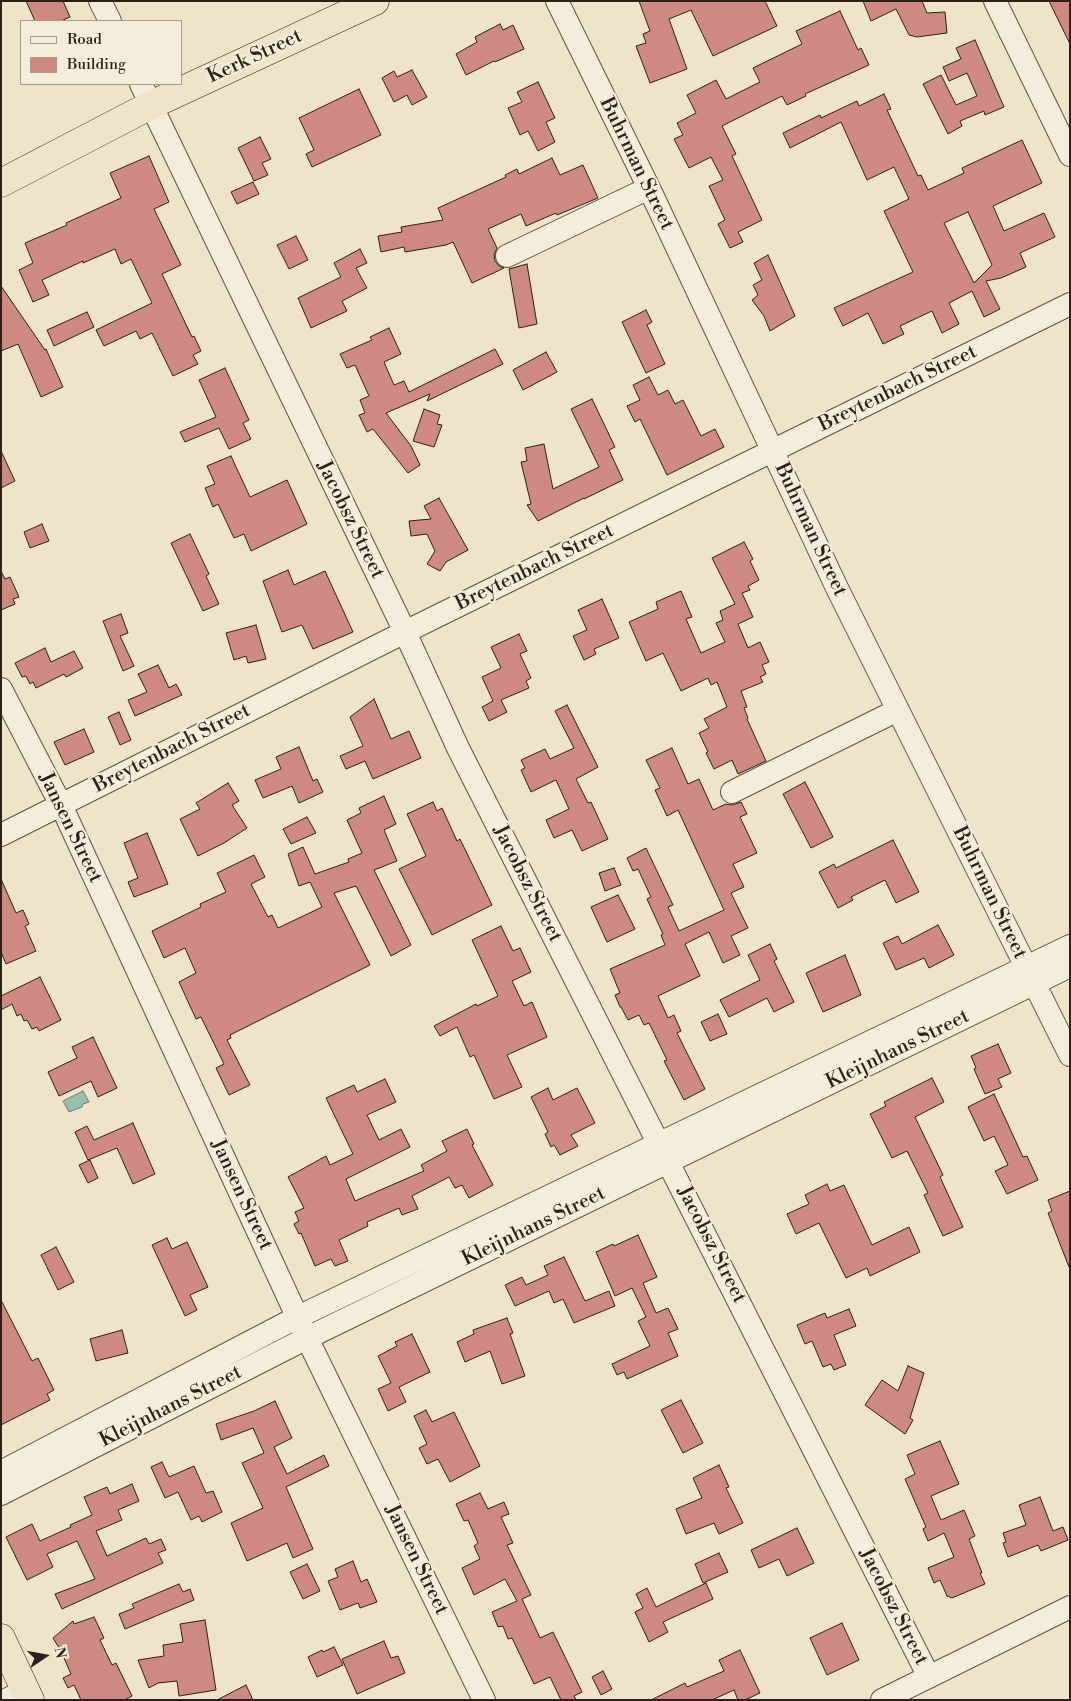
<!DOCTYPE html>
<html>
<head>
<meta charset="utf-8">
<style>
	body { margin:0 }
	#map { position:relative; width:1071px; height:1701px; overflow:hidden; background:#eee4c8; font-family:"Libre Bodoni",serif }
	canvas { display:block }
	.frame { position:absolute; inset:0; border:2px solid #2d2017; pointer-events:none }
	.legend { position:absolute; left:20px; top:20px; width:162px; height:65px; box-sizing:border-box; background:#f4eddb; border:1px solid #a49b8d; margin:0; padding:6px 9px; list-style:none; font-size:15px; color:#2d2017 }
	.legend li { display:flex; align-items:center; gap:10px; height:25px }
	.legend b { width:25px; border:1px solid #a49b8d }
	.north { position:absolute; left:20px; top:1631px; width:50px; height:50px; -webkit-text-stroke:4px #f4eddb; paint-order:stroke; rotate:78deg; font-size:14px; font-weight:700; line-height:20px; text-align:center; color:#2d2017 }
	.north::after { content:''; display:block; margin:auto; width:18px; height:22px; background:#2d2017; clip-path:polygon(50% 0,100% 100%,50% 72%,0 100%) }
</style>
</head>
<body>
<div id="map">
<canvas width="1071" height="1701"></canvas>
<div class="frame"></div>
<ul class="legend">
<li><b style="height:6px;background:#f4eddb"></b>Road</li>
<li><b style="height:14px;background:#ce8980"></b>Building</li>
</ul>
<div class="north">N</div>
</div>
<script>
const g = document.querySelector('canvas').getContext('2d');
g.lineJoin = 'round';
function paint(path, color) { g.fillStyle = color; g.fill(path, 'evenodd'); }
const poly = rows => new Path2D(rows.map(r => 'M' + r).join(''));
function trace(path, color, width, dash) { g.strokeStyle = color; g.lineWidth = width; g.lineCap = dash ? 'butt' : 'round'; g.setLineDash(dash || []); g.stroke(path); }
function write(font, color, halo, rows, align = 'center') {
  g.font = font + ' "Libre Bodoni",serif'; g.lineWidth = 4.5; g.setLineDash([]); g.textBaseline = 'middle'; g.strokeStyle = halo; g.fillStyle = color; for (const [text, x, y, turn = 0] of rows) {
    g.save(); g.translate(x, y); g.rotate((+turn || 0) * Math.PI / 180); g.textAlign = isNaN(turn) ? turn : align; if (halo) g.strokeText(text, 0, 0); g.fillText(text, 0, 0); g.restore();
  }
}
const water = poly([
	[83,1091,89,1102,83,1104,82,1107,69,1112,63,1101,83,1091]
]);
paint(water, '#9abfb1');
trace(water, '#6e7f73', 1);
const building = poly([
	[26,1,63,1,70,17,61,21,35,21,26,1],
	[639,1,765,1,777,26,713,56,691,10,669,19,687,69,650,83,636,46,646,43,643,34,650,31,639,1],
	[863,1,922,1,927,13,945,12,947,33,917,37,909,35,896,9,871,21,863,1],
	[1049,1,1070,1,1070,44,1049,1],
	[840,11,858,50,861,48,869,65,805,94,806,96,787,105,782,96,722,126,736,154,732,156,762,220,738,232,743,242,730,248,718,224,725,220,709,186,723,180,711,157,689,168,674,139,683,135,677,123,696,113,687,95,716,80,726,99,760,82,753,68,802,44,796,31,840,11],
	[500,24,503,30,513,25,524,49,495,62,494,61,466,75,456,54,477,42,475,37,500,24],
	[975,40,1004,107,985,115,984,111,960,121,962,126,948,134,923,84,941,75,956,105,977,96,967,73,949,81,943,67,961,59,956,48,975,40],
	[412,70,427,97,412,105,407,95,394,102,382,78,394,71,397,77,412,70],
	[538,82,555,118,546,122,555,142,538,151,528,131,520,135,508,108,522,102,517,92,538,82],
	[359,89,381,135,312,167,306,154,314,150,299,118,359,89],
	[884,94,891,109,887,110,918,176,921,175,928,190,964,173,962,168,1022,140,1042,183,993,206,1004,231,1044,213,1055,237,1020,253,1026,267,1001,278,986,281,1000,309,984,317,972,291,949,303,959,324,942,333,932,311,900,326,904,334,883,344,868,313,843,326,834,308,913,272,884,211,909,199,894,167,867,180,841,122,790,148,783,133,820,115,821,118,857,101,859,106,884,94],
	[968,212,992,265,974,283,944,223,968,212],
	[260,137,271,159,262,163,268,175,254,181,238,148,260,137],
	[149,156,169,202,154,209,181,265,162,274,192,337,194,336,201,351,193,355,198,364,173,376,152,333,140,339,136,331,104,346,96,330,152,303,131,259,121,264,115,249,83,263,83,261,42,280,49,295,33,302,19,270,33,263,25,243,67,225,66,223,121,198,110,173,149,156],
	[552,158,560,175,583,165,598,198,557,215,556,213,526,226,521,214,488,229,497,248,494,255,495,261,499,266,504,268,472,283,453,242,446,245,405,252,404,247,381,252,378,236,402,232,401,227,443,220,438,208,506,177,505,175,517,169,519,174,552,158],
	[253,182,259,194,237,204,231,192,253,182],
	[296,236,308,260,289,269,277,245,296,236],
	[360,249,367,263,356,268,367,288,342,301,347,311,311,328,298,298,341,277,334,263,360,249],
	[768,255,795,316,770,331,764,316,752,300,758,295,753,285,762,280,754,263,768,255],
	[527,264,537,324,519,328,509,269,527,264],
	[1,286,45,350,46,349,63,387,41,397,18,344,1,351,1,286],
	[646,310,652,322,647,325,665,364,646,373,622,322,646,310],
	[87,312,94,327,54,346,47,330,87,312],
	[389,328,401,354,384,362,394,385,404,381,409,392,495,349,503,364,427,401,430,394,386,413,411,446,420,465,408,473,373,429,367,432,359,415,365,413,360,400,369,396,355,365,347,368,340,354,372,340,370,337,389,328],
	[546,352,557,372,523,390,513,370,546,352],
	[225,368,249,420,243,423,251,439,229,449,219,428,185,442,180,432,216,417,199,380,225,368],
	[649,377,658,395,668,390,675,404,683,400,701,436,715,429,724,447,667,475,640,419,635,422,627,406,640,400,633,385,649,377],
	[592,399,615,447,609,450,623,480,584,499,584,498,538,521,527,505,531,504,521,462,527,461,525,448,544,444,553,489,599,467,571,409,592,399],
	[424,409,440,415,437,424,442,425,434,447,413,441,424,409],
	[1,451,15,481,1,488,1,451],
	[231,456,250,497,287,480,307,524,251,551,244,534,234,538,218,504,213,507,205,488,215,484,207,466,231,456],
	[439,498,468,550,446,562,440,571,427,564,435,551,427,534,411,536,409,521,431,519,424,506,439,498],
	[42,524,49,541,30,548,24,532,42,524],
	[190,534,209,574,206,576,219,604,203,611,171,543,190,534],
	[744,542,753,559,750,561,759,580,748,586,750,590,742,593,753,617,738,624,748,648,760,642,769,662,762,665,766,674,760,677,763,682,741,691,747,707,744,708,748,718,747,719,766,761,738,774,732,760,714,769,706,753,708,752,699,733,709,728,704,719,727,707,717,682,711,685,708,678,681,691,663,653,646,661,629,622,658,609,656,602,681,591,692,617,686,619,701,653,725,642,716,623,723,620,720,611,735,604,712,558,744,542],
	[288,570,294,585,325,571,353,632,313,649,302,625,282,632,263,581,288,570],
	[1,571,5,579,10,577,19,597,13,599,15,604,1,610,1,571],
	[602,599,619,638,594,649,596,654,584,660,573,636,587,630,578,610,602,599],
	[121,614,128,633,120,636,134,666,123,671,103,621,121,614],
	[256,625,266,659,248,663,246,656,234,660,226,633,256,625],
	[519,634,527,651,520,654,531,678,526,681,529,688,501,700,507,712,489,721,482,707,493,701,482,677,501,668,491,647,519,634],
	[45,648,51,662,74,651,83,668,66,677,64,674,36,688,33,682,30,684,26,676,22,677,15,663,45,648],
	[158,665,169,688,176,684,182,695,135,716,128,700,147,692,138,674,158,665],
	[374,699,391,739,409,731,421,758,373,779,365,761,346,769,340,756,363,746,350,717,374,699],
	[567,705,598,767,576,779,588,803,591,802,608,839,582,851,572,830,554,838,546,820,569,809,556,780,531,792,521,770,525,768,521,760,545,749,550,759,574,748,555,711,567,705],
	[119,712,131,740,120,745,108,717,119,712],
	[84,729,94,752,65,765,54,742,84,729],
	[299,747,313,781,317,779,323,792,299,803,292,786,263,798,255,780,281,769,276,757,299,747],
	[672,748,688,784,699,779,713,810,726,804,732,805,741,802,747,814,740,817,757,853,733,864,744,887,731,893,748,928,731,936,740,955,723,963,709,932,685,944,700,976,658,996,668,1018,674,1015,681,1031,677,1033,705,1089,684,1100,664,1061,667,1060,649,1023,644,1025,639,1015,628,1020,621,1007,620,1007,615,995,620,993,610,969,665,945,661,935,663,934,647,899,651,897,638,869,633,871,627,858,646,848,673,905,668,907,679,931,724,910,678,810,667,816,655,790,660,788,646,760,672,748],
	[805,782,833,837,811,848,783,794,805,782],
	[228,783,239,801,232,805,247,828,224,843,198,856,180,819,200,809,196,803,228,783],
	[384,796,396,824,384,830,397,861,374,870,411,945,391,956,356,886,334,893,370,965,230,1035,231,1038,227,1040,250,1085,229,1095,216,1068,224,1064,201,1017,196,1019,179,982,196,973,185,948,164,958,152,931,201,907,200,904,226,892,217,873,254,855,265,877,251,884,268,917,272,915,278,928,322,907,310,882,299,886,288,854,303,847,315,874,349,862,348,859,362,853,347,820,361,813,359,808,384,796],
	[433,802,437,811,442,808,457,841,460,839,492,905,432,935,399,869,426,856,407,814,433,802],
	[307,817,316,833,291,844,283,829,307,817],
	[147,833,168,884,134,897,128,882,138,878,124,843,147,833],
	[893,840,919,892,896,903,885,880,851,897,853,900,838,908,819,872,834,864,836,868,893,840],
	[614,868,621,885,605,891,599,873,614,868],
	[1,879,16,913,23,910,29,924,25,926,36,951,6,964,1,952,1,879],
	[618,895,635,929,607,942,591,907,618,895],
	[938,925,954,955,929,968,924,958,896,970,883,943,898,936,902,944,938,925],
	[501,926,513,951,520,948,531,972,512,981,524,1006,532,1002,547,1037,507,1055,522,1087,494,1099,474,1055,470,1057,457,1027,440,1036,434,1026,476,1004,477,1006,498,996,472,940,501,926],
	[770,944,777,959,774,961,794,1002,774,1012,767,998,729,1017,720,1000,760,980,748,955,770,944],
	[845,955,861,995,823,1012,806,973,845,955],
	[40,977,61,1020,39,1031,37,1027,32,1029,27,1020,24,1021,21,1014,17,1016,12,1004,1,1010,1,996,40,977],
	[718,1014,727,1034,710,1041,701,1022,718,1014],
	[93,1037,117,1088,98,1097,91,1081,59,1096,48,1072,77,1058,72,1047,93,1037],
	[998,1044,1011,1073,998,1079,1002,1087,985,1094,974,1069,976,1068,971,1056,998,1044],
	[932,1078,944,1102,915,1117,943,1175,940,1177,963,1227,943,1236,924,1195,928,1193,907,1151,892,1158,870,1114,886,1106,884,1102,932,1078],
	[385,1079,396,1102,367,1115,379,1140,401,1129,410,1147,346,1179,355,1201,424,1171,421,1165,447,1151,442,1141,467,1129,474,1144,472,1145,493,1185,469,1198,462,1185,455,1188,449,1177,412,1196,418,1209,402,1215,399,1208,367,1222,368,1226,339,1240,348,1261,335,1266,331,1259,315,1266,301,1233,299,1234,294,1224,299,1221,295,1212,304,1208,288,1177,326,1156,330,1165,353,1154,326,1098,354,1085,357,1092,385,1079],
	[548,1088,553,1100,577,1088,595,1123,571,1135,578,1146,560,1155,554,1145,551,1147,545,1134,548,1132,531,1097,548,1088],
	[994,1094,1023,1157,1027,1156,1038,1180,1007,1194,995,1171,1008,1165,994,1136,984,1141,968,1107,994,1094],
	[133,1123,155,1174,133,1184,117,1148,88,1160,75,1132,87,1126,94,1140,133,1123],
	[90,1160,98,1178,88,1183,79,1165,90,1160],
	[827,1184,830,1191,844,1185,872,1245,909,1227,920,1252,870,1276,867,1268,846,1278,819,1223,796,1234,787,1214,809,1204,805,1195,827,1184],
	[1070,1191,1070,1267,1069,1267,1048,1213,1052,1211,1048,1200,1070,1191],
	[638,1235,657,1277,643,1283,656,1313,668,1308,678,1329,668,1333,678,1356,627,1379,624,1372,617,1375,612,1364,650,1346,638,1321,646,1317,632,1288,615,1296,596,1252,613,1244,614,1246,638,1235],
	[167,1238,172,1249,187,1242,208,1287,190,1295,197,1310,185,1316,152,1245,167,1238],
	[56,1247,74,1282,58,1290,41,1255,56,1247],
	[564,1257,585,1301,609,1291,615,1306,574,1323,563,1299,554,1303,549,1291,515,1306,505,1285,522,1277,526,1285,548,1275,544,1266,564,1257],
	[1,1300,32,1361,38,1358,54,1390,47,1394,50,1400,1,1425,1,1300],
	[849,1309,856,1326,834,1335,846,1365,834,1370,831,1364,823,1367,812,1341,805,1344,797,1325,825,1313,827,1318,849,1309],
	[507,1318,513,1333,510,1334,525,1376,502,1384,490,1351,465,1362,457,1342,474,1334,473,1330,507,1318],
	[122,1330,128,1353,96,1361,90,1339,122,1330],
	[412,1334,430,1372,399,1387,406,1402,388,1411,378,1389,391,1383,378,1356,397,1346,395,1342,412,1334],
	[908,1366,924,1373,910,1418,913,1420,905,1434,865,1405,882,1380,898,1391,908,1366],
	[681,1400,703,1443,683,1453,661,1410,681,1400],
	[275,1401,292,1438,274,1447,287,1474,324,1455,329,1466,286,1487,313,1549,293,1558,287,1543,247,1561,231,1523,263,1508,242,1463,264,1453,253,1428,221,1440,216,1424,254,1411,275,1401],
	[426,1410,432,1422,454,1412,480,1466,450,1482,438,1459,427,1464,419,1448,427,1444,414,1416,426,1410],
	[940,1441,959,1484,931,1496,941,1520,964,1510,975,1536,969,1539,982,1573,980,1573,985,1584,952,1598,947,1596,940,1580,934,1583,928,1568,954,1557,944,1533,928,1541,923,1529,926,1527,905,1479,915,1474,907,1455,940,1441],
	[162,1462,169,1477,194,1466,206,1493,213,1491,222,1512,202,1522,199,1516,191,1520,178,1492,165,1498,151,1467,162,1462],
	[719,1465,729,1487,726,1488,743,1523,719,1534,714,1523,686,1534,676,1509,702,1498,693,1478,719,1465],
	[132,1484,139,1501,118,1510,122,1520,96,1531,107,1556,146,1538,149,1544,161,1539,166,1550,158,1553,163,1563,62,1609,55,1594,95,1579,77,1541,47,1554,53,1567,27,1580,6,1537,32,1524,40,1541,71,1527,70,1525,92,1515,84,1497,107,1487,110,1494,132,1484],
	[480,1493,488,1509,504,1502,509,1514,501,1517,513,1543,507,1545,531,1595,522,1599,540,1638,553,1632,582,1692,574,1696,576,1700,561,1700,550,1677,534,1684,512,1638,508,1639,503,1626,498,1627,492,1612,517,1601,505,1579,474,1595,462,1568,480,1559,474,1546,478,1543,468,1520,464,1521,456,1504,480,1493],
	[1040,1497,1053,1531,1063,1527,1068,1540,1041,1551,1038,1545,1008,1557,1003,1543,1006,1542,1003,1533,1026,1525,1019,1505,1040,1497],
	[797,1528,814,1563,787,1576,779,1559,759,1568,751,1550,797,1528],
	[719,1553,728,1572,703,1583,695,1564,719,1553],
	[353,1561,361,1582,367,1579,377,1602,360,1608,358,1603,340,1610,328,1581,338,1577,335,1569,353,1561],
	[307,1564,320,1591,303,1599,290,1572,307,1564],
	[706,1583,713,1599,663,1622,668,1632,649,1642,635,1612,643,1608,636,1594,647,1588,656,1607,706,1583],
	[179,1584,183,1592,190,1589,194,1600,125,1629,119,1614,134,1608,132,1604,179,1584],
	[94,1617,104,1638,100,1640,112,1665,116,1663,132,1696,125,1700,81,1700,74,1685,68,1688,63,1678,71,1674,61,1651,53,1638,73,1621,74,1624,94,1617],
	[205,1620,216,1690,179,1696,177,1681,158,1683,149,1688,138,1660,164,1656,163,1645,183,1642,180,1624,205,1620],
	[842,1623,859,1660,827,1675,810,1638,842,1623],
	[384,1641,391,1658,398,1656,405,1673,357,1694,342,1659,384,1641],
	[334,1647,343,1665,317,1677,308,1657,322,1650,323,1652,334,1647],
	[740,1650,760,1693,745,1700,738,1700,734,1690,712,1700,651,1700,685,1683,687,1687,724,1671,719,1660,740,1650],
	[603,1671,612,1689,601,1695,592,1677,603,1671],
	[246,1685,253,1700,217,1700,246,1685]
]);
paint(building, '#ce8980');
trace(building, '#2d2017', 1);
const minor = poly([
	[100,1,110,21],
	[557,1,649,188,837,588,1070,1055],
	[995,1,1070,155],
	[141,84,405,632,458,748,929,1677],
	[507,256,649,188],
	[1,689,61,805,307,1338,484,1700],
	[732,792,898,710],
	[1,835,405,632,1070,304],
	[1,1472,298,1317,1070,946],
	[1,1494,307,1338,1070,966],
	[6,1700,25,1690],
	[882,1700,1070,1607]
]);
const highway = poly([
	[1,183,151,105,375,1],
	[1,1638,30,1700]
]);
trace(minor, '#5d5143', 24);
trace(highway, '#2d2017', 29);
trace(minor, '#f4eddb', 22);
trace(highway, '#eee4c8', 28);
write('20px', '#2d2017', '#f4eddb', [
	["Kerk Street",255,57,-25],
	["Buhrman Street",636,164,64],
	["Breytenbach Street",898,389,-26],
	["Jacobsz Street",350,520,64],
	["Buhrman Street",810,530,65],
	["Breytenbach Street",535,568,-26],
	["Breytenbach Street",172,749,-27],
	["Jansen Street",70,828,64],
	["Jacobsz Street",527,884,63],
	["Buhrman Street",989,893,64],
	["Kleijnhans Street",898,1050,-26],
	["Jansen Street",241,1195,65],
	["Kleijnhans Street",534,1227,-26],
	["Jacobsz Street",711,1245,63],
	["Kleijnhans Street",171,1407,-27],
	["Jansen Street",416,1560,64],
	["Jacobsz Street",893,1607,63]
]);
</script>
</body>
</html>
